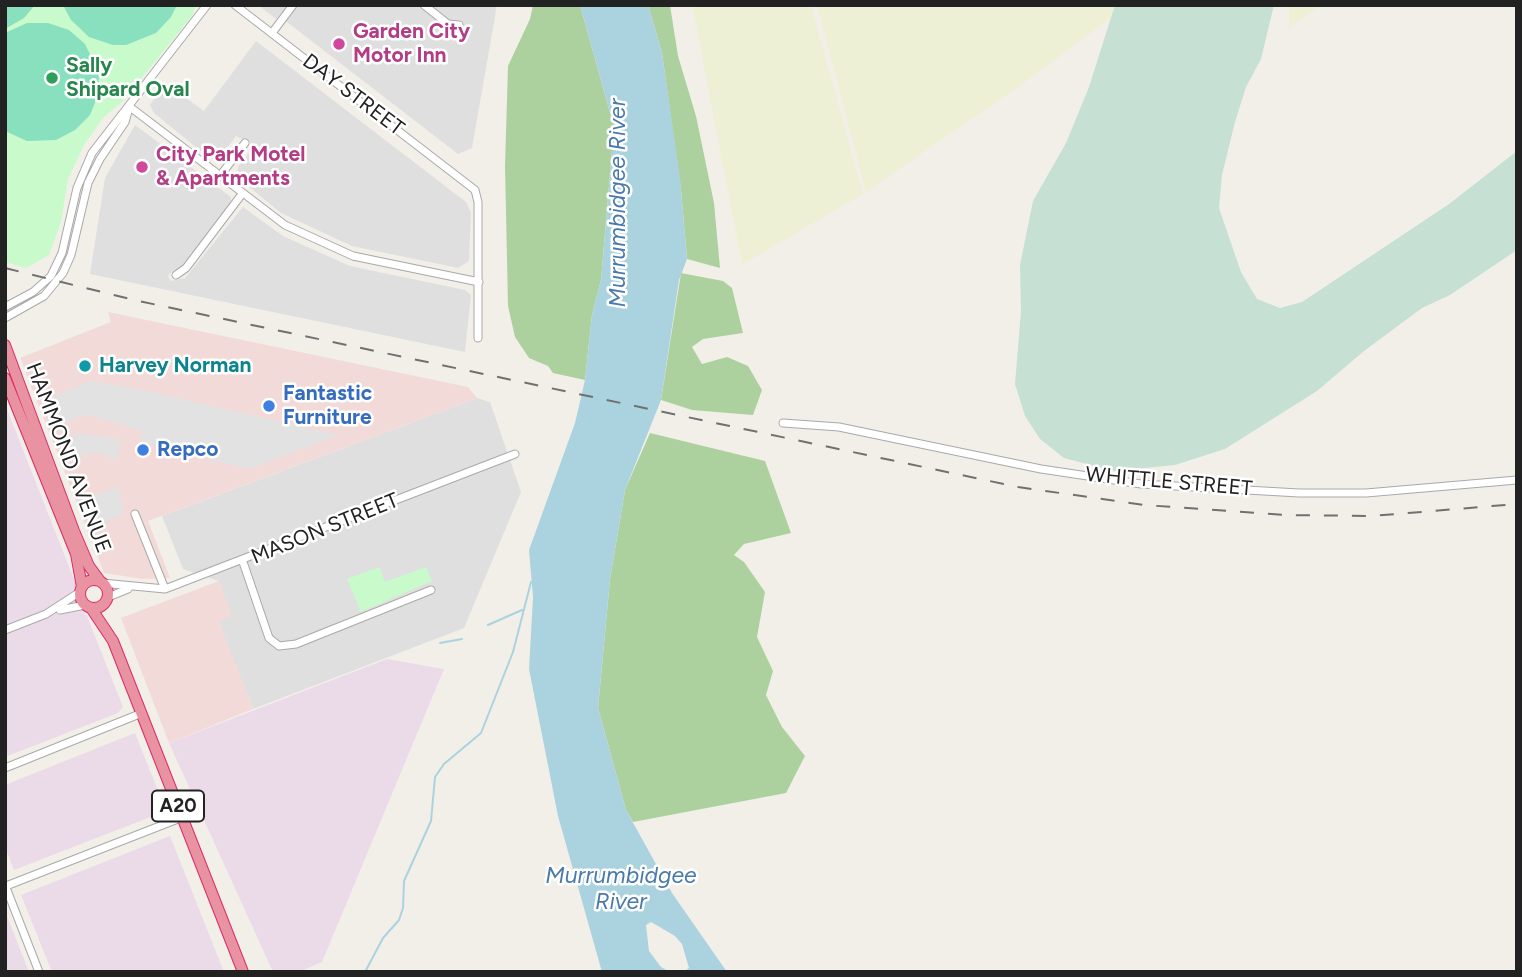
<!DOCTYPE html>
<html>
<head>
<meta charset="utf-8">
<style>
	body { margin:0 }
	#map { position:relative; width:1522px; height:977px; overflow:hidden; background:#f2efe9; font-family:Figtree,sans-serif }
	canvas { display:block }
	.frame { position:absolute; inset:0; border:7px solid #222; pointer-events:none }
</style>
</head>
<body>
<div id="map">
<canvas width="1522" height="977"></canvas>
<div class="frame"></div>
</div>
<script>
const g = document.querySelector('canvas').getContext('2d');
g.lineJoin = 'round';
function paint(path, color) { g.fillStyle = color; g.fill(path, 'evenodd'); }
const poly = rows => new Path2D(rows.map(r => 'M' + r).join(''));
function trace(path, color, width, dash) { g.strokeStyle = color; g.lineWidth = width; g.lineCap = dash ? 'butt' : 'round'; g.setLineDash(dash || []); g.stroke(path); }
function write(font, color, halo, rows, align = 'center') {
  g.font = font + ' Figtree,sans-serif'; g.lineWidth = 5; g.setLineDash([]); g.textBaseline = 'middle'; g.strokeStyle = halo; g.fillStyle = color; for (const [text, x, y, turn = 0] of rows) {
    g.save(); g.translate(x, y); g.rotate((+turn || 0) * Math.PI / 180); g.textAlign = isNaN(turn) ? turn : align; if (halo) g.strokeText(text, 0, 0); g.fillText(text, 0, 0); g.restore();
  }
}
paint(poly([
	[258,5,289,5,276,19],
	[294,5,497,5,472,148,458,154,283,19],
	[256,41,466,202,471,213,469,261,458,268,352,246,281,213,237,177,238,167,255,145,236,136,220,158,208,157,154,113,150,105,165,83,204,111],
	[135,125,231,197,231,203,182,266,170,273,168,277,171,281,185,278,243,207,283,236,350,266,465,290,471,295,465,352,90,274,105,178],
	[477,398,490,402,521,492,464,628,253,709,218,621,219,581,183,569,162,516]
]), '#e0dfdf');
paint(poly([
	[108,312,468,387,477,398,148,521,170,578,143,579,104,573,20,358,111,322],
	[219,581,232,615,219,621,253,709,169,743,121,618]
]), '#f2dad9');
paint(poly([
	[5,404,77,587,75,591,82,611,87,616,123,707,118,713,5,757],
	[387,659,444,669,322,962,299,972,273,972,169,743],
	[135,733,166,811,14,870,5,847,5,785],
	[170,836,224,972,52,972,21,895],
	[5,911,29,972,5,972]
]), '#ebdbe8');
paint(poly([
	[692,5,811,5,863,194,742,265],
	[817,5,1128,5,1028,80,866,192],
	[1289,5,1320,5,1289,28]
]), '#eef0d5');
paint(poly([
	[533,5,580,5,614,127,601,280,592,315,585,380,553,373,548,366,529,358,515,337,508,306,505,166,508,66,530,19],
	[648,5,670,5,678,56,696,116,714,203,720,268,687,259,681,190,662,53],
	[681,273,723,281,732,288,743,333,703,339,692,347,702,364,727,357,748,366,762,390,753,415,692,410,661,400],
	[650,433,765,461,791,533,744,544,734,555,744,562,765,592,757,637,773,671,766,695,782,727,805,756,786,793,633,822,626,810,598,708,610,579,625,490]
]), '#add19e');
paint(poly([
	[1115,5,1274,5,1261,59,1246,87,1235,122,1222,175,1219,208,1241,272,1257,299,1280,308,1302,302,1449,204,1517,151,1517,250,1450,295,1422,308,1364,351,1317,391,1225,449,1175,465,1114,471,1064,458,1040,439,1025,416,1015,384,1021,311,1020,265,1033,201,1066,143,1089,87]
]), '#c6e0d4');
paint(poly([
	[5,5,196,5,192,16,123,101,103,118,84,145,68,179,61,222,49,255,26,268,5,262],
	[379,567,385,582,426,567,432,581,361,612,347,579]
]), '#c8facc');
paint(poly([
	[5,5,35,5,24,18,5,29],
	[63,5,177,5,171,17,156,33,126,45,113,45,89,37,71,20],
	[27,23,48,23,69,30,85,44,99,73,98,95,90,115,75,130,56,140,27,141,5,131,5,33]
]), '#88e0be');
paint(poly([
	[91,381,133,388,338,435,249,469,141,443,141,431,93,416,84,415,57,425,49,422,41,401],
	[78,433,121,440,117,460,96,452,73,458,66,437],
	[118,486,124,514,93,526,83,500]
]), '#e2e2e2');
paint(poly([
	[580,5,648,5,662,53,680,178,687,259,679,280,661,400,625,490,610,579,598,708,626,810,672,893,727,972,683,972,689,968,682,944,675,936,651,922,646,925,649,951,661,967,670,972,602,972,558,816,529,669,533,597,529,550,575,423,585,380,592,315,601,280,614,127]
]), '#aad3df');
trace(poly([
	[488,625,522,610],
	[440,643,462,639],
	[365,972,383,938,399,920,403,908,404,881,431,821,435,777,444,764,481,733,513,652,531,582]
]), '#aad3df', 2);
const minor = poly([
	[235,5,475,190,478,202,478,338],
	[424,5,448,24,459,25],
	[272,33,293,5],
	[130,107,285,225,353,256,479,282],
	[220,176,245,143],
	[176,275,186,268,242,194],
	[5,307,33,292,51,276,62,253,77,188,92,153,207,5],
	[5,318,44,296,63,273,71,255,88,183,100,159,125,122,129,108],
	[783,423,839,427,1041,469,1141,484,1299,493,1366,493,1517,480],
	[135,514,165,589],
	[243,562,269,638,279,646,296,644,431,590],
	[102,583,165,589,515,454],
	[108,597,128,589],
	[60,610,85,605],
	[5,630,46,614,80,592],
	[5,768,142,713],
	[5,885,39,972],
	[6,886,183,817]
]);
const highway = poly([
	[5,345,74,531,89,566,100,581],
	[5,378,76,554,82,587],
	'80 594a14 14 0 1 1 28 0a14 14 0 1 1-28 0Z',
	[91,608,113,641,243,972]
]);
trace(minor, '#a9a9a9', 9);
trace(highway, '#dc2a67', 12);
trace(minor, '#fff', 7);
trace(highway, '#e892a2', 10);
trace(poly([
	[5,268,134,300,1018,487,1144,505,1284,515,1372,516,1517,504]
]), '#707070', 2, [14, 14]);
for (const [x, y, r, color] of [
	[339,44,7,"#d1479c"],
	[52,78,7,"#2e9e5b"],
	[142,167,7,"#d1479c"],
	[85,366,7,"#0f9aa8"],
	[269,406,7,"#3f7fe0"],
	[143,450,7,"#3f7fe0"]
]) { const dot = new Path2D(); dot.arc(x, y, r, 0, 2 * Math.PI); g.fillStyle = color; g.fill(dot); trace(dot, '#fff', 2.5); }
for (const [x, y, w] of [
	[178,806,52]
]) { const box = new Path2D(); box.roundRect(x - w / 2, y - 15.5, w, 31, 5); g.fillStyle = '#fff'; g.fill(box); trace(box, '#222', 2); }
write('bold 19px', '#222', null, [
	["A20",178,806]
]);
write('bold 21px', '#b23c85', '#fff', [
	["Garden City",353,32],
	["Motor Inn",353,56],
	["City Park Motel",156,155],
	["& Apartments",156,179]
], 'left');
write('bold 21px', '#27864d', '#fff', [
	["Sally",66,66],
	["Shipard Oval",66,90]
], 'left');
write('21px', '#222', '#fff', [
	["DAY STREET",353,95,37],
	["HAMMOND AVENUE",68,458,69],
	["WHITTLE STREET",1169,482,5],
	["MASON STREET",325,529,-22]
]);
write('bold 21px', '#0d838f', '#fff', [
	["Harvey Norman",99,366]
], 'left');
write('bold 21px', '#366cbe', '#fff', [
	["Fantastic",283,394],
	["Furniture",283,418],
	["Repco",157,450]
], 'left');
write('italic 23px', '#4a7aab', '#fff', [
	["Murrumbidgee River",618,203,-90],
	["Murrumbidgee",621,876],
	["River",621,902]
]);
</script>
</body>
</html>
